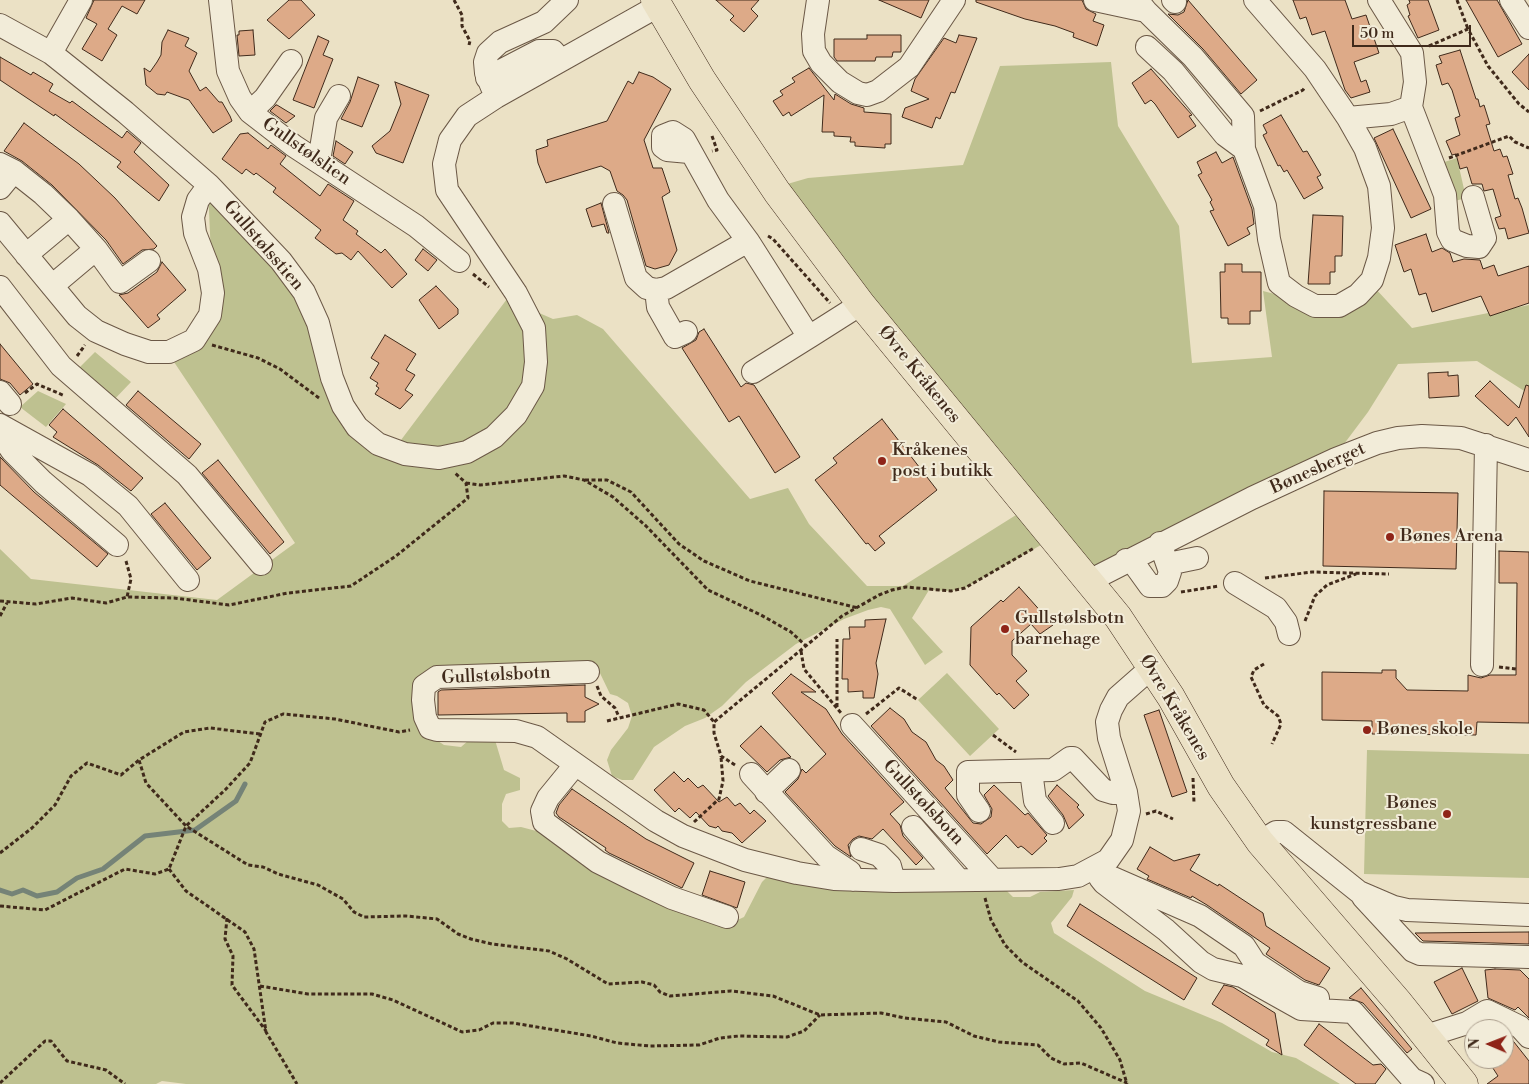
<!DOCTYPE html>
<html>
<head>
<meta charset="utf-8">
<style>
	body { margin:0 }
	#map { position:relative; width:1529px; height:1084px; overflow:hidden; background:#ebe1c5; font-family:"Libre Bodoni",serif }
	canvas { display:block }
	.north { position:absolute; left:1464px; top:1019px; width:50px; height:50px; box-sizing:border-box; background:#f2ecd9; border:1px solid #ab9e8d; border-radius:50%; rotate:271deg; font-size:14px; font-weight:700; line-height:20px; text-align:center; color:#402a1b }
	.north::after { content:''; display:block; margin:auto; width:18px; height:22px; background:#8f2418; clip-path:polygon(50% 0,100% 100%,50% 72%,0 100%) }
	.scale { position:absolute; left:1352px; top:25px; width:119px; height:22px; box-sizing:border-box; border:2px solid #402a1b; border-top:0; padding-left:6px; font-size:15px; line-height:18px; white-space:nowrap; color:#402a1b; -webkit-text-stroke:4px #f2ecd9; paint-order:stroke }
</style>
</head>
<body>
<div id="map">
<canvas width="1529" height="1084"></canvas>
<div class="north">N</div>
<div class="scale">50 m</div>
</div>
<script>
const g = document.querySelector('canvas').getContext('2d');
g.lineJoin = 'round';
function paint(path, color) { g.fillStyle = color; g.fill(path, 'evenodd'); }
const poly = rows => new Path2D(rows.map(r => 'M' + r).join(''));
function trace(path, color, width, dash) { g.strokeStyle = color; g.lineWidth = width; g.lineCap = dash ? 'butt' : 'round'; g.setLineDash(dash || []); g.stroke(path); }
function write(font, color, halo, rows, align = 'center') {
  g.font = font + ' "Libre Bodoni",serif'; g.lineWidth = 4; g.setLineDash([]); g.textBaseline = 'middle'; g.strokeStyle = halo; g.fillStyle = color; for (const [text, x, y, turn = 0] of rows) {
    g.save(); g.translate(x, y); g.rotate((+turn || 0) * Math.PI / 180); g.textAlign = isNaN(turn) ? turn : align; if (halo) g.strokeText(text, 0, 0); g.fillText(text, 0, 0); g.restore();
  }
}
paint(poly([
	[1111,62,1118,126,1179,226,1192,363,1272,357,1263,291,1337,310,1374,287,1412,328,1529,305,1529,394,1477,361,1398,364,1368,412,1338,452,1094,570,777,187,808,178,963,165,1000,66],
	[1457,158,1466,198,1451,202,1438,164],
	[208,187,308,300,333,410,392,452,507,299,553,319,577,315,603,329,750,499,788,488,809,524,867,586,903,586,1016,515,1041,545,965,588,951,591,929,590,912,618,943,652,925,665,890,609,881,607,868,610,844,619,796,644,746,682,722,706,705,718,685,726,654,747,633,780,622,780,612,776,607,760,611,750,628,728,632,716,628,703,617,696,610,694,598,669,584,661,431,669,422,673,416,685,429,735,444,745,461,747,469,740,495,740,504,770,520,778,520,790,506,794,502,804,502,821,509,828,521,827,544,833,731,923,744,917,762,882,766,878,776,877,1007,891,1013,897,1030,897,1040,892,1074,890,1072,897,1051,923,1054,933,1145,991,1222,1023,1272,1052,1296,1058,1340,1084,186,1084,162,1081,156,1084,0,1084,0,549,31,579,217,600,295,543,172,359,213,303],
	[95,352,131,382,110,404,74,373],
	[38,391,66,404,46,427,20,407],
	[947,673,999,729,970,756,918,700],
	[1367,750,1529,754,1529,878,1364,874]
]), '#bec190');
trace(poly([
	[0,890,12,894,23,890,37,896,57,892,77,878,103,869,145,836,195,830,236,801,245,784]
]), '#758377', 5);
const building = poly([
	[94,0,145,0,137,14,122,6,108,29,117,35,102,61,82,49,97,24,86,18,94,0],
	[289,0,301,0,315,15,289,39,267,20,289,0],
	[716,0,759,0,751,9,758,16,744,32,730,20,734,16,716,0],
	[879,0,929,0,921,18,879,0],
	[976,0,1082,0,1086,9,1096,14,1093,21,1104,25,1097,46,1073,37,1074,33,1055,26,1025,19,976,2,976,0],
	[1188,0,1257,80,1241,94,1203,49,1168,14,1178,15,1184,12,1188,0],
	[1293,0,1345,0,1352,19,1366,15,1379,53,1354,62,1361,82,1366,80,1370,92,1351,98,1345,90,1325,31,1312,35,1306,17,1300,19,1293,0],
	[1409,0,1428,0,1439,30,1418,38,1408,16,1410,15,1407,5,1410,3,1409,0],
	[1466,0,1497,0,1522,44,1498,57,1466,0],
	[168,30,189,38,185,46,197,53,189,71,200,91,206,87,219,102,222,102,230,116,232,121,213,133,189,100,167,92,165,95,157,94,146,85,144,68,150,72,157,62,161,55,162,42,168,30],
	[253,30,255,55,239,56,237,35,239,35,239,31,253,30],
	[867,35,901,35,901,52,893,52,892,57,876,57,875,61,837,61,834,57,834,39,867,39,867,35],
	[959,35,977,38,955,93,951,92,940,119,936,117,932,128,902,117,905,108,929,99,911,91,915,79,944,38,956,43,959,35],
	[318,36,329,41,323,55,333,59,314,108,293,100,318,36],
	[1460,50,1476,99,1478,99,1480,107,1484,105,1490,124,1486,125,1494,151,1500,149,1503,157,1507,156,1513,174,1508,175,1515,199,1518,198,1522,208,1529,233,1508,239,1505,228,1499,229,1495,218,1501,216,1493,189,1484,191,1482,184,1472,184,1467,167,1460,169,1456,154,1452,155,1446,141,1460,135,1455,118,1460,116,1452,90,1448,83,1442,85,1436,65,1442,63,1439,56,1460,50],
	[1529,54,1529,90,1512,72,1529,54],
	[0,57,31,75,33,72,53,84,49,91,70,103,72,101,122,138,127,131,141,143,134,152,169,185,159,201,117,167,121,162,55,114,54,116,0,80,0,57],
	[809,68,834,100,835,94,851,104,864,108,864,112,891,114,891,144,885,144,885,148,855,146,855,142,850,142,851,137,834,136,834,132,822,132,824,95,791,116,789,112,783,116,773,101,783,95,780,91,795,82,792,78,809,68],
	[1151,69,1192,115,1189,116,1196,126,1178,138,1155,104,1151,100,1145,104,1132,83,1151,69],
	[639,72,653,77,671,89,644,140,653,168,662,168,670,192,662,197,677,250,669,265,655,269,646,266,627,200,623,195,617,191,610,171,601,166,546,183,538,163,536,150,548,146,547,140,607,121,628,81,633,84,639,72],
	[358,77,379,85,362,127,341,119,350,102,358,77],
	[395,82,429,95,403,163,376,153,372,146,390,131,401,104,395,82],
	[276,105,277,105,295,116,286,123,270,111,276,105],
	[1281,115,1303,152,1307,151,1321,175,1317,177,1323,188,1304,199,1287,170,1284,172,1280,165,1278,166,1263,135,1267,133,1263,125,1281,115],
	[24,123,79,164,115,198,157,246,154,249,142,250,123,264,106,240,52,185,22,161,4,151,24,123],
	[1393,129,1431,209,1411,218,1374,138,1393,129],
	[248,133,268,149,271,145,286,156,280,164,320,196,328,184,354,201,343,220,358,231,356,234,381,253,385,249,407,274,392,288,358,251,351,260,342,253,336,254,315,238,321,230,273,192,276,188,256,173,254,175,246,169,242,174,222,159,240,134,248,133],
	[336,141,353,152,345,164,333,156,336,141],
	[1216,152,1222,163,1233,157,1252,209,1254,224,1247,228,1250,234,1228,246,1210,211,1214,210,1210,202,1212,200,1198,175,1202,173,1197,162,1216,152],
	[601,203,609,233,607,233,604,224,592,227,586,209,601,203],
	[1313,215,1343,216,1342,256,1335,256,1335,272,1330,272,1330,284,1308,284,1313,215],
	[1426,234,1432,252,1442,248,1450,253,1453,262,1464,259,1480,260,1483,269,1494,265,1498,276,1529,266,1529,303,1490,316,1481,296,1432,312,1426,293,1419,295,1411,269,1404,272,1395,245,1426,234],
	[423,249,437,260,428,271,415,260,423,249],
	[162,262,186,290,157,315,160,319,148,328,119,295,128,293,157,272,162,262],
	[1225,264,1242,264,1242,272,1261,272,1261,311,1250,311,1250,324,1228,324,1228,318,1221,318,1220,272,1225,272,1225,264],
	[436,286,458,309,458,314,439,329,419,300,436,286],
	[704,329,741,387,746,383,754,385,800,457,775,473,739,416,729,422,682,348,696,340,699,332,704,329],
	[385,335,416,354,406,370,415,375,405,390,413,395,400,409,375,394,379,388,376,386,378,383,370,378,379,363,371,358,385,335],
	[0,344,33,384,20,395,10,383,0,379,0,344],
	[1448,372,1448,376,1458,375,1459,396,1429,398,1428,373,1448,372],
	[1490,381,1519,408,1526,385,1529,386,1529,437,1516,417,1508,426,1475,396,1490,381],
	[138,391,201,444,189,459,126,405,138,391],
	[63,409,143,478,131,491,98,465,53,437,57,432,49,425,63,409],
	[882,419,937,490,879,536,885,543,875,551,868,543,866,544,815,480,837,463,833,458,882,419],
	[0,457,34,492,108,554,97,567,0,485,0,457],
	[218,460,284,542,270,554,202,473,218,460],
	[1324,491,1458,493,1456,569,1323,566,1324,491],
	[165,503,211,558,197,570,151,514,165,503],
	[1499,551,1529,552,1529,723,1477,722,1476,735,1372,734,1372,721,1322,720,1322,672,1382,673,1382,670,1396,670,1396,678,1407,690,1468,691,1468,675,1481,678,1490,675,1516,675,1517,583,1499,583,1499,551],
	[1019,587,1053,625,1040,634,1031,624,1012,641,1012,655,1027,671,1016,681,1029,695,1014,709,999,693,997,695,970,665,971,627,1001,600,1003,602,1019,587],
	[886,619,876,663,878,674,874,698,863,698,863,691,848,692,848,679,842,679,843,639,850,639,849,627,865,627,865,620,886,619],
	[791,674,816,692,801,692,826,709,842,734,904,802,890,814,900,825,903,836,923,858,916,865,883,829,872,839,859,836,853,839,848,845,851,857,835,846,785,792,798,779,802,769,806,773,826,754,772,693,791,674],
	[585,685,585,697,599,704,585,711,585,722,567,722,567,713,438,715,438,692,441,690,585,685],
	[890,708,904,719,912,732,926,742,936,760,944,766,953,780,945,788,973,823,981,824,991,817,992,809,984,795,994,785,1025,815,1028,813,1047,835,1044,838,1047,841,1032,855,1024,848,1021,846,1018,848,1006,835,987,854,871,726,890,708],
	[1159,710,1187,792,1172,797,1144,715,1159,710],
	[761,726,791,757,780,760,767,772,740,746,761,726],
	[674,772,684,782,688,778,698,788,703,785,719,802,727,797,735,806,740,803,750,814,754,810,766,821,742,843,732,833,722,831,718,826,716,828,709,826,696,812,690,818,679,808,675,812,654,790,674,772],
	[1057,785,1079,805,1077,807,1084,815,1069,829,1063,815,1048,796,1057,785],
	[572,789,646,839,694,863,682,888,609,853,605,850,606,848,559,817,556,813,559,805,572,789],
	[1150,847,1174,861,1200,854,1190,870,1218,886,1219,884,1263,913,1266,926,1330,968,1319,985,1305,980,1266,954,1270,948,1207,905,1192,896,1191,898,1147,879,1149,876,1137,869,1150,847],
	[710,871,745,882,737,908,702,895,710,871],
	[1080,904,1197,978,1184,1000,1067,926,1080,904],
	[1529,932,1529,944,1423,941,1415,933,1529,932],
	[1462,968,1478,1001,1452,1014,1434,982,1462,968],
	[1495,969,1520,970,1529,979,1529,1018,1518,1007,1515,1010,1488,998,1485,970,1495,969],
	[1224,985,1233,987,1275,1013,1282,1055,1266,1045,1269,1040,1212,1004,1224,985],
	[1361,988,1412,1049,1407,1053,1363,1003,1349,998,1361,988],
	[1319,1024,1373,1065,1381,1064,1386,1069,1375,1084,1356,1084,1304,1045,1319,1024],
	[1504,1034,1510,1037,1529,1061,1529,1084,1487,1084,1498,1076,1487,1059,1504,1059,1504,1034]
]);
paint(building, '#da8');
trace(building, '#402a1b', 1);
const minor = poly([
	[220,0,228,71,240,98,250,112,294,146,416,226,459,261],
	[818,0,813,34,814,51,821,63,840,82,858,93,867,95,878,91,909,67,954,0],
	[1095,0,1146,11,1137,0],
	[1173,0,1175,2],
	[1511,0,1529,28],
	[1146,11,1193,57,1243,116,1244,149],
	[0,25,51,53,125,112,209,185],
	[1147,47,1173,71,1225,135,1244,149,1265,206,1269,239,1279,283,1296,296,1315,306,1339,306,1358,295,1372,280,1379,258,1383,228,1379,186,1365,148,1348,118,1315,69,1255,0],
	[51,53,81,0],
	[487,78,539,51,553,51,561,60],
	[496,97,486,73,485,62,488,53,500,42,544,22,567,0],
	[1411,107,1445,195,1448,232,1452,240,1467,246,1479,247,1485,238,1473,197],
	[250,112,265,98,291,61],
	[1348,118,1391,114,1411,107,1415,82,1412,53,1379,0],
	[319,161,326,118,339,96],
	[0,164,14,171,43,194,69,219,96,249,120,282,149,261],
	[0,188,14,171],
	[614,204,636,278,647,288,656,290,666,288,748,241,718,200,684,139,673,132,663,136,663,147,667,150,689,152],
	[0,223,77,316,96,331,125,344,149,352,169,352,194,340,210,315,213,293,209,269,195,233,193,217,198,200,209,185,281,261,304,292,318,323,332,378,343,406,357,427,378,444,405,454,439,458,467,452,494,437,516,415,533,386,536,362,534,328,516,293,447,190,444,164,450,140,467,116,496,97,658,6],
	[748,241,809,337,861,304],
	[26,255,69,219],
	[52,286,96,249],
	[0,287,61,366,187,475,261,564],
	[656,290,658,307,675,337,686,332],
	[753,372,809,337],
	[0,392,10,404],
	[0,425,90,475,128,506,188,580],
	[0,433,12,451,43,482,117,545],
	[1126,560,1132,561,1150,586,1162,586,1167,581,1170,572,1160,543],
	[1168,564,1197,558],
	[1089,581,1252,498,1336,459,1377,443,1398,438,1422,436,1461,438,1529,460],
	[1235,583,1276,608,1286,622,1289,634],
	[1482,665,1486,445],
	[588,672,437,677,424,686,423,700,425,717,430,728,437,730,516,731,537,737,656,821,683,836,745,860,797,873,834,879,894,881,1059,879,1078,876,1108,860,1122,840,1129,811,1126,792,1109,738,1107,722,1111,710,1118,697,1151,668],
	[852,725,993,880],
	[575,765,548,798,542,811,544,822,598,862,634,880,672,898,727,917],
	[1031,771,1035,801,1053,823],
	[751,774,826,856,850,872,853,880],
	[766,792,789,770],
	[979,811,968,795,968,772,1053,770,1070,758,1073,758,1103,790,1113,793,1126,792],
	[913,827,958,879],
	[1260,842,1276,832,1284,832,1359,892,1394,907,1407,910,1529,915],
	[861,849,879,855,890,866,894,881],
	[1099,867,1100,878,1104,883,1166,930,1201,962,1213,969,1242,976,1301,1009,1353,1012,1412,1079,1423,1084],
	[1113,878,1200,916,1244,946,1255,963,1299,992,1318,998],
	[1363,897,1413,951,1420,954,1529,957],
	[1426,1036,1467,1023,1487,1011,1520,1027,1529,1037]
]);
const major = poly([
	[655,0,702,80,777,192,861,304,1118,617,1171,697,1221,786,1260,842,1399,1003,1464,1084]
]);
trace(minor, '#6b5846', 24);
trace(major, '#402a1b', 29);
trace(poly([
	[454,0,462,15,462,26,470,41,469,45],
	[1457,0,1468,29],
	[1429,46,1468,29,1488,66,1519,104,1529,112],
	[1260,111,1303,90,1305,87],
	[712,136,717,150,712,151],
	[1449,158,1509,136,1515,142,1529,148],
	[768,236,773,239,830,303],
	[473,274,489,287],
	[212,345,258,358,280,369,319,398],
	[77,356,85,345],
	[25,393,37,384,65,396],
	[585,480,607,480,631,492,679,544,704,561,750,581,858,608],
	[466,483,480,485,564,476,584,480,613,497,646,526,708,590,761,615,791,632,806,646],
	[126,561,131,579,127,597],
	[1265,578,1312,572,1389,574],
	[1181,592,1219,586],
	[0,601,36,604,72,598,106,603,127,597,174,598,229,605,288,593,351,586,396,556,468,498,466,483,455,473],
	[0,616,7,603],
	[1305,621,1315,596,1327,585,1356,574],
	[801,651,804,669,841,713],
	[1264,664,1254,670,1251,677,1264,705,1278,716,1281,724,1272,744],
	[1499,667,1516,669],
	[597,686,601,696,615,708,619,717],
	[837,707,837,639],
	[866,714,899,688,918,700],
	[607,721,678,704,704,710,714,722],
	[260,734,210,728,184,732,139,760,146,783,186,826,248,865,263,867,278,874,318,885,343,899,354,912,364,917,406,916,437,919,458,934,471,939,492,944,549,951,567,959,608,984,642,982,654,985,660,992,670,996,731,991,773,996,820,1015,881,1013,905,1018,946,1022,974,1036,999,1042,1038,1045,1051,1058,1064,1064,1081,1063,1127,1083],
	[993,735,1016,752],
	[735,765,721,756,714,733,714,722,842,616,879,595,892,590,906,587,951,591,965,588,1034,548],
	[1193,778,1194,803],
	[1146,814,1156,811,1173,819],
	[694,822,719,799,723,781,721,757],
	[0,853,32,828,55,805,71,776,87,763,121,775,139,760],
	[169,869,186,891,245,932,254,949,266,1032,297,1084],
	[985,898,991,920,1005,945,1022,962,1078,1001,1101,1028,1120,1060,1127,1084],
	[0,906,45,910,125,869,155,874,169,869,186,826,225,790,250,763,265,722,283,714,335,719,399,732,410,730],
	[227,918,225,939,233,956,232,985,266,1031],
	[260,986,308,994,372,994,393,1000,462,1032,479,1030,493,1023,513,1023,591,1036,617,1043,650,1046,699,1045,720,1038,739,1036,787,1037,804,1031,820,1015],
	[0,1083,45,1041,51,1041,67,1061,106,1070,125,1084]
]), '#402a1b', 3, [4, 2.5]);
trace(minor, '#f2ecd9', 22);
trace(major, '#ebe1c5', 28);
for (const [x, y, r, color] of [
	[882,461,5,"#8f2418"],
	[1390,537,5,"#8f2418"],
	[1005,629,5,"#8f2418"],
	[1367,730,5,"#8f2418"],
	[1447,814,5,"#8f2418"]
]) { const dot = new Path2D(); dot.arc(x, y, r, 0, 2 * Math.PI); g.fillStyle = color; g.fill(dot); trace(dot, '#f2ecd9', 2); }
write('18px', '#402a1b', '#f2ecd9', [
	["Gullstølslien",306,152,35],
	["Gullstølsstien",263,246,49],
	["Øvre Kråkenes",919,375,51],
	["Bønesberget",1318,469,-24],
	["Gullstølsbotn",496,676,-3],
	["Øvre Kråkenes",1174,708,59],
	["Gullstølsbotn",923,803,47]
]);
write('18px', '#402a1b', '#f2ecd9', [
	["Kråkenes",892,451],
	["post i butikk",892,472],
	["Bønes Arena",1400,537],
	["Gullstølsbotn",1015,619],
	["barnehage",1015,640],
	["Bønes skole",1377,730],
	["Bønes",1437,804,"right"],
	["kunstgressbane",1437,825,"right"]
], 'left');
</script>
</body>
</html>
